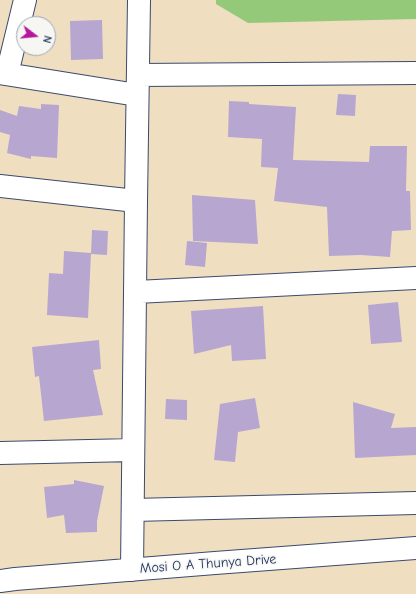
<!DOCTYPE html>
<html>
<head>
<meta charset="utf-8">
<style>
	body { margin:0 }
	#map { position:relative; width:416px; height:594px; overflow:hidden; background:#efdfc0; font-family:"Comic Neue",sans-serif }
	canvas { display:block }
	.north { position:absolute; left:16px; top:16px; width:40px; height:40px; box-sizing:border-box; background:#f6f6f2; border:1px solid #9ea6b7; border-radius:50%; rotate:106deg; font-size:11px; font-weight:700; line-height:16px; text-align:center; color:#1b2f5e }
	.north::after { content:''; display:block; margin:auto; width:14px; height:18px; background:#b5179e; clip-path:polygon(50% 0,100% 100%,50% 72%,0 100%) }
</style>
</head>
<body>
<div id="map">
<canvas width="416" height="594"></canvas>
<div class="north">N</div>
</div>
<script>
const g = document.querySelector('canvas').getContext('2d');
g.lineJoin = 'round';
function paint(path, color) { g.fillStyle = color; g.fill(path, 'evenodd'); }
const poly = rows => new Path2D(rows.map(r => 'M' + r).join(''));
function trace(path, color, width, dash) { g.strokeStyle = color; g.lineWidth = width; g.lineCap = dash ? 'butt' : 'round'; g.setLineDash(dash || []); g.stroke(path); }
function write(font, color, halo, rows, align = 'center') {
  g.font = font + ' "Comic Neue",sans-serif'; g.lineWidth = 3; g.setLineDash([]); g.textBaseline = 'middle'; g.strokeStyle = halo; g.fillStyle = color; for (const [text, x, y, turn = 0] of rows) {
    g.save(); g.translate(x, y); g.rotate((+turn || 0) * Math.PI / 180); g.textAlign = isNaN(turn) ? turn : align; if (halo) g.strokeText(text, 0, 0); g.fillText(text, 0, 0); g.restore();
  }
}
paint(poly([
	[216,0,416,0,416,19,248,23,216,4]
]), '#95c97a');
paint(poly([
	[102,20,103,59,71,60,70,21],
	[338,94,356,95,355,116,336,115],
	[229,101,249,102,249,104,296,107,293,160,369,162,370,146,407,146,406,191,410,191,411,230,392,231,390,257,361,255,329,256,327,207,274,201,278,168,261,167,262,139,228,137],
	[41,104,59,105,57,158,31,156,31,159,7,153,10,135,0,132,0,110,17,116,19,106,41,109],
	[192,195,255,200,258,244,193,241],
	[92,230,108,231,107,255,91,254],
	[187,241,207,243,205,267,185,265],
	[64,251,91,253,88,318,47,315,49,273,63,274],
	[398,302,402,342,371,344,368,305],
	[263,306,266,359,232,361,231,345,194,354,191,311],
	[99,340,101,369,93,370,103,415,44,421,39,376,35,377,32,347],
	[255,398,260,428,238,432,235,462,214,460,220,404],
	[166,399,187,400,187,420,165,419],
	[353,402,395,414,391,428,416,427,416,455,355,458],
	[74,480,104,486,97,521,97,532,66,533,64,515,47,518,44,487,74,484]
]), '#b6a6d0');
const minor = poly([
	[0,73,137,95],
	[7,74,25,0],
	[138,75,416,73],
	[0,186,136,201],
	[136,292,416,278],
	[0,453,133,450],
	[133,510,416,503],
	[132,570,136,201,139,0],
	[0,581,15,579,215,563,416,548]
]);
trace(minor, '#3b496d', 24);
trace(minor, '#fff', 22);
write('14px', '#1b2f5e', '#f6f6f2', [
	["Mosi O A Thunya Drive",208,564,-4]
]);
</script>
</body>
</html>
